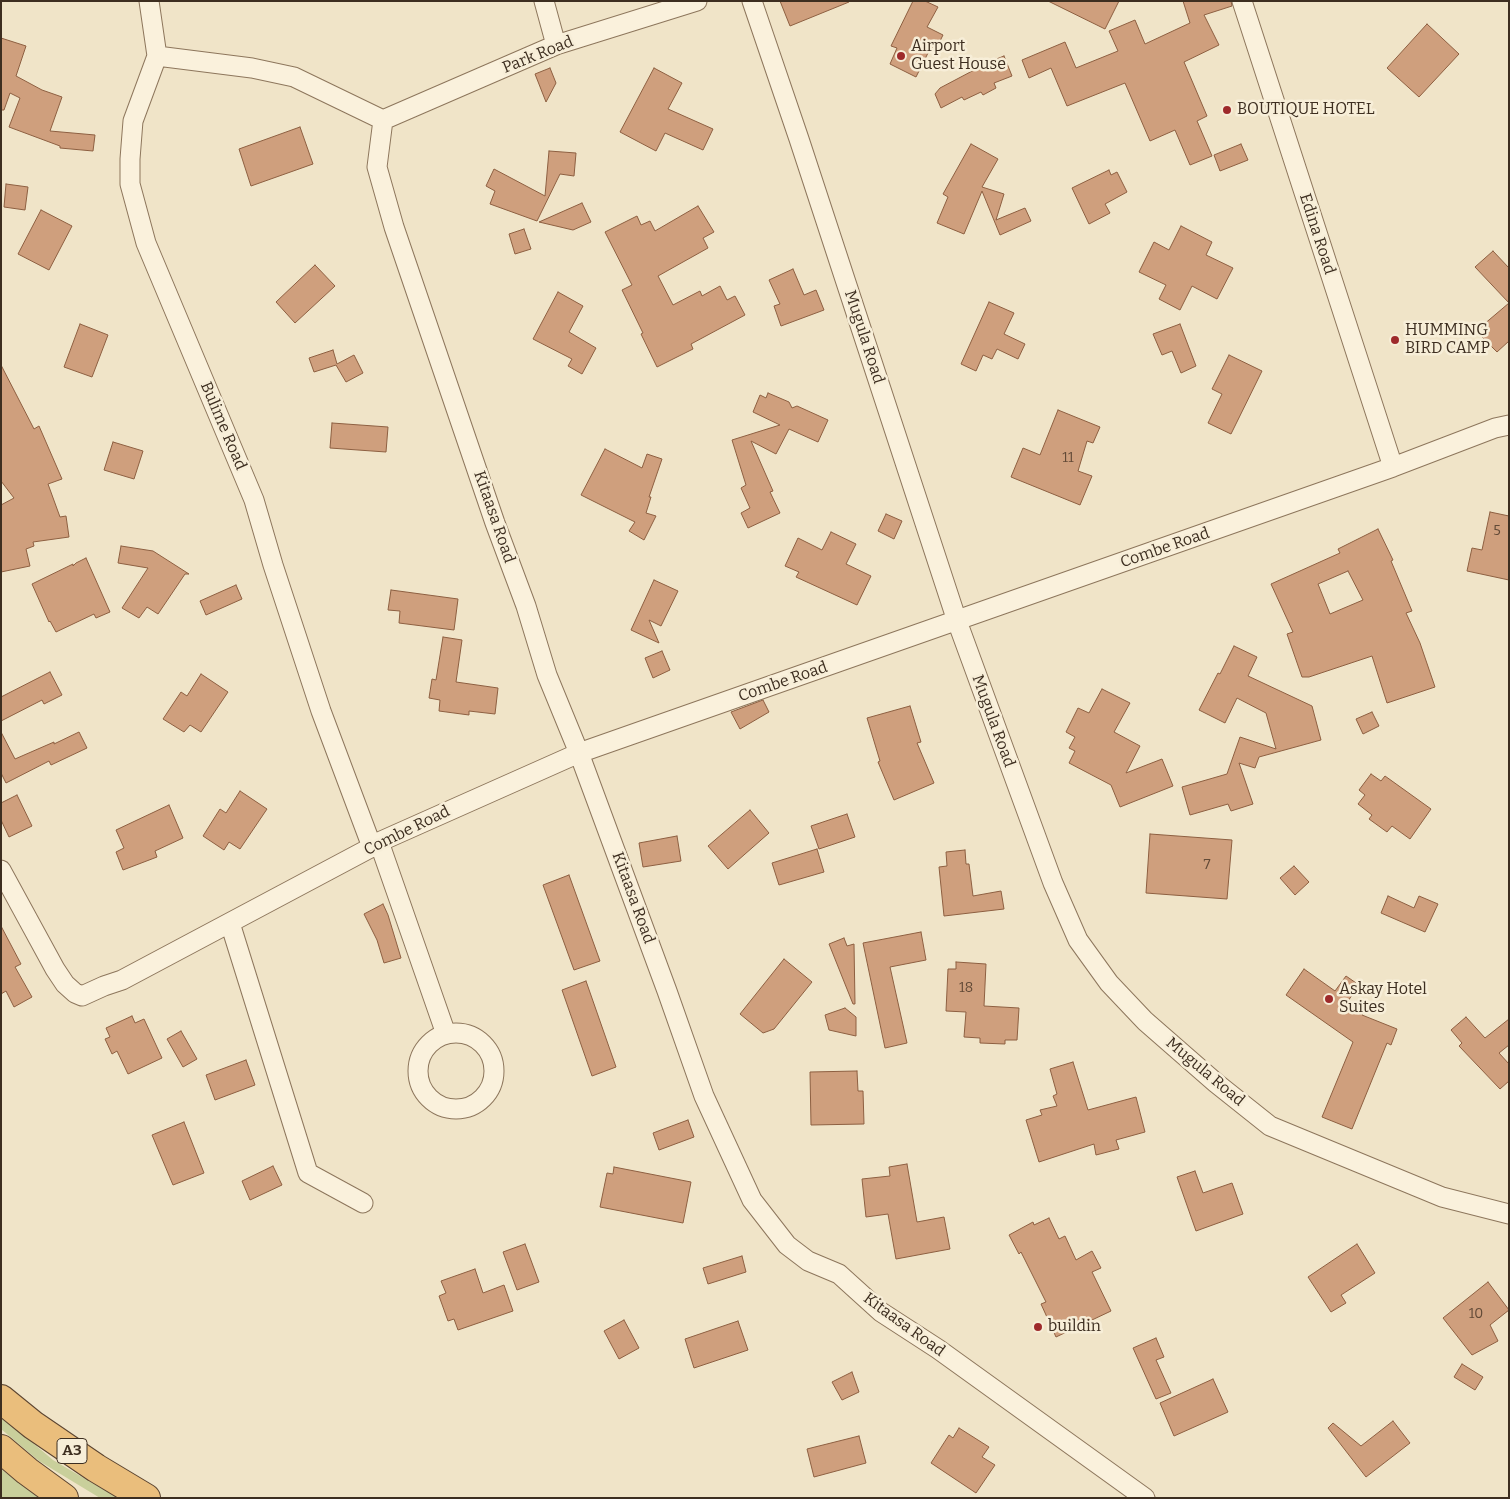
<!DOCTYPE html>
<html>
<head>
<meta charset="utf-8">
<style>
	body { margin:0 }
	#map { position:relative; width:1510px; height:1499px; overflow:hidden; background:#f0e4c8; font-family:Bitter,serif }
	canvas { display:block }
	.frame { position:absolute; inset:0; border:2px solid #3d2e20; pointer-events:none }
</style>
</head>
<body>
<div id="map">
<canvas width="1510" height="1499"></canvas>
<div class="frame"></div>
</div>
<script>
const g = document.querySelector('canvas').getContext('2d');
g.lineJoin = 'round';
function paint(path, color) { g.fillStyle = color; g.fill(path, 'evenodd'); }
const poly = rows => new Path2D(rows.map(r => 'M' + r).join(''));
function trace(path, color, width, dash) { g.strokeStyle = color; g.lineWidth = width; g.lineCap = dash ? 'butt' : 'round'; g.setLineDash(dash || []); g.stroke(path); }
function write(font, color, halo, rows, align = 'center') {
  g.font = font + ' Bitter,serif'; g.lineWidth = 5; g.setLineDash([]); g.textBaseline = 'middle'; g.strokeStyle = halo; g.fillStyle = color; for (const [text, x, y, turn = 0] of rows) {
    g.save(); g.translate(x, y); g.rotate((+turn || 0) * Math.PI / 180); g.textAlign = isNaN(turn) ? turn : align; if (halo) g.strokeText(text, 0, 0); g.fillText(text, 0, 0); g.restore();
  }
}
paint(poly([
	[1,1416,53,1460,118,1498,100,1498,39,1461,1,1429],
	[1,1469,18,1482,39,1498,1,1498]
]), '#c9cf9b');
const building = poly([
	[780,1,849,1,849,2,790,26,780,1],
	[913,1,925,1,938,7,927,27,943,35,937,47,931,47,916,77,890,64,897,48,891,46,913,1],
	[1048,1,1119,1,1105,29,1048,1],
	[1183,1,1231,1,1232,6,1204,15,1219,45,1184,62,1207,116,1197,121,1212,156,1190,165,1175,130,1150,141,1125,83,1067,106,1051,68,1029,78,1022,60,1065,42,1076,68,1118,51,1109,31,1135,20,1145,44,1190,23,1183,1],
	[1427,24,1459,54,1419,97,1387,68,1427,24],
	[1,38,26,46,16,76,42,90,62,97,50,131,95,135,93,151,60,148,60,146,9,127,20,98,10,93,4,110,1,110,1,38],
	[1004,56,1012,76,994,83,996,88,983,95,981,92,964,100,962,97,941,108,935,94,940,88,976,69,974,68,1004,56],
	[550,68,556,83,546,102,535,74,550,68],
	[654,68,682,83,668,109,713,129,703,150,665,133,656,151,620,132,654,68],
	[300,127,313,164,251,186,239,149,300,127],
	[971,144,998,159,982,187,1004,194,996,220,1025,208,1031,221,1000,235,982,191,964,234,937,223,948,197,943,194,971,144],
	[1241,144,1248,160,1220,171,1214,155,1241,144],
	[549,151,576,153,574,176,560,174,537,221,490,204,495,191,486,186,494,169,545,196,549,151],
	[1109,170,1111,175,1117,172,1127,192,1105,204,1110,213,1089,224,1072,188,1109,170],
	[6,184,28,187,25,210,4,207,6,184],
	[582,203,591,222,573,230,539,222,582,203],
	[698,206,714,232,703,238,708,248,658,276,673,305,700,291,702,296,720,286,727,300,735,296,745,315,691,344,693,349,657,367,641,334,643,333,622,290,632,285,605,232,637,216,641,225,650,221,655,231,698,206],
	[41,210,72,226,49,270,18,254,41,210],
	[1181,226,1212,242,1206,255,1233,268,1217,299,1192,286,1180,310,1159,299,1166,285,1139,272,1154,242,1169,250,1181,226],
	[524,229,531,249,515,254,509,234,524,229],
	[1493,251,1509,268,1509,303,1475,267,1493,251],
	[315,265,335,286,295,323,276,302,315,265],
	[793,269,804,295,816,290,824,310,781,326,774,306,780,304,769,280,793,269],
	[558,292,583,306,569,332,596,348,582,374,568,366,572,359,533,339,558,292],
	[989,302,1014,313,1004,334,1025,344,1018,359,997,349,992,359,983,355,976,371,961,364,989,302],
	[1509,303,1509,341,1497,352,1476,331,1509,303],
	[80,324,108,335,92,377,64,367,80,324],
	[1180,324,1196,366,1181,373,1172,351,1162,355,1153,334,1180,324],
	[333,350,337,364,354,355,363,373,346,382,336,365,314,372,309,358,333,350],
	[1229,355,1262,371,1231,434,1208,423,1222,394,1212,389,1229,355],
	[1,365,34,429,39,426,62,479,48,484,60,517,66,516,69,537,33,542,34,546,26,549,30,566,1,572,1,505,14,498,1,481,1,365],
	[768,393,789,402,792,408,797,406,828,420,818,442,789,429,776,454,751,441,773,491,770,492,780,513,748,528,741,513,750,508,741,488,746,485,732,440,780,425,753,412,760,395,766,398,768,393],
	[1058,410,1100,427,1093,443,1087,441,1078,471,1092,476,1080,505,1011,477,1023,448,1040,455,1058,410],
	[332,423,388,427,386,452,330,448,332,423],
	[113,442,143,451,134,479,104,470,113,442],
	[605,449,642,468,647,454,662,459,649,497,651,497,646,513,656,516,644,540,629,531,635,522,581,495,605,449],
	[1490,512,1509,516,1509,580,1467,571,1472,548,1482,550,1490,512],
	[886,514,902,521,894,539,878,531,886,514],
	[1378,529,1393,560,1391,561,1412,611,1406,613,1420,643,1435,687,1387,703,1372,656,1309,677,1302,677,1287,634,1293,632,1271,584,1340,553,1338,549,1378,529],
	[1348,571,1363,600,1330,614,1318,584,1348,571],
	[831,532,856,544,846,564,871,576,857,605,796,577,799,572,785,566,798,538,822,550,831,532],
	[121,546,153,551,189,574,185,574,158,614,147,607,139,618,122,608,148,568,118,563,121,546],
	[86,558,110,612,96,618,94,614,56,632,50,621,49,622,32,584,73,564,73,566,76,563,86,558],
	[654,580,678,591,661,626,649,620,659,643,631,630,654,580],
	[236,585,242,599,206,615,200,601,236,585],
	[391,590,458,599,454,630,399,623,400,611,388,610,391,590],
	[443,637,462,640,456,682,498,688,495,714,469,711,469,715,439,711,440,700,429,698,432,679,436,680,443,637],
	[1234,646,1257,657,1248,676,1312,706,1321,740,1259,757,1255,768,1239,763,1253,804,1231,811,1228,804,1190,815,1182,787,1227,774,1240,737,1276,749,1266,713,1237,698,1225,723,1199,710,1218,673,1220,674,1234,646],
	[662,651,670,670,653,678,645,658,662,651],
	[50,672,62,695,44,704,42,700,1,721,1,697,50,672],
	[201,674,228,692,201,732,190,725,184,732,163,719,181,692,187,696,201,674],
	[1102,689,1130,703,1114,732,1140,746,1126,773,1162,759,1173,786,1120,807,1111,785,1069,763,1075,751,1069,748,1075,737,1066,732,1078,708,1089,713,1102,689],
	[763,700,769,712,740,729,731,712,763,700],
	[910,706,921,742,917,743,934,783,894,800,878,762,880,761,867,718,910,706],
	[1372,712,1379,726,1363,734,1356,719,1372,712],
	[1,732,15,759,54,742,54,744,79,732,87,748,51,765,49,761,6,783,1,773,1,732],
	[1371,774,1381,781,1385,776,1431,809,1410,839,1392,826,1387,832,1369,819,1372,815,1358,804,1365,795,1359,790,1371,774],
	[240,791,267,809,240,849,229,842,224,850,203,836,220,809,226,813,240,791],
	[17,795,32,826,9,837,1,820,1,803,17,795],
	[169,805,183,838,155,851,157,857,123,870,116,852,124,848,116,830,169,805],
	[750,810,769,833,728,869,708,846,750,810],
	[847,814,855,837,819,849,811,826,847,814],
	[1150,834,1232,840,1227,899,1146,893,1150,834],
	[677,836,681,861,643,867,639,843,677,836],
	[817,849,824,872,779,885,772,863,817,849],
	[965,850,966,864,969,864,973,896,1001,891,1004,909,944,916,939,867,947,866,946,852,965,850],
	[1294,866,1309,882,1295,895,1280,878,1294,866],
	[569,875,600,961,574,970,543,885,569,875],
	[1388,896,1414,908,1419,896,1438,904,1425,932,1381,913,1388,896],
	[383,904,388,915,401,958,384,963,377,940,364,914,383,904],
	[1,926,21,964,15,967,32,997,14,1007,6,991,1,994,1,926],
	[921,932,926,960,890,967,907,1043,885,1048,863,943,921,932],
	[844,938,847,946,854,944,855,1004,853,1004,829,944,844,938],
	[784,959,812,982,774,1029,763,1033,740,1014,784,959],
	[956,962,986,964,984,1006,1019,1008,1017,1040,1005,1040,1005,1044,980,1043,980,1038,964,1037,966,1012,946,1011,948,969,956,969,956,962],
	[1304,969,1335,991,1346,976,1359,985,1348,1001,1365,1012,1362,1015,1397,1029,1391,1045,1387,1043,1352,1129,1322,1117,1353,1042,1286,995,1304,969],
	[586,981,616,1067,592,1076,562,990,586,981],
	[845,1008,856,1017,856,1036,829,1030,825,1015,845,1008],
	[132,1016,135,1023,144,1019,162,1058,128,1074,117,1051,112,1054,105,1039,110,1037,106,1028,132,1016],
	[1466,1017,1485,1038,1509,1019,1509,1045,1499,1053,1509,1064,1509,1081,1500,1089,1459,1046,1462,1043,1451,1030,1466,1017],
	[181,1031,197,1059,183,1067,167,1039,181,1031],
	[246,1060,255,1085,215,1100,206,1075,246,1060],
	[1073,1062,1088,1110,1136,1097,1145,1132,1116,1140,1119,1149,1096,1155,1094,1144,1039,1162,1026,1120,1042,1115,1040,1110,1057,1106,1053,1096,1057,1094,1050,1069,1073,1062],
	[857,1071,858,1091,863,1091,864,1124,811,1125,810,1072,857,1071],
	[688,1120,694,1137,659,1150,653,1133,688,1120],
	[184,1122,204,1173,173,1185,152,1135,184,1122],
	[907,1164,917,1222,944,1217,950,1249,896,1259,888,1214,866,1217,862,1179,890,1176,889,1167,907,1164],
	[273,1166,282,1185,250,1200,242,1181,273,1166],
	[614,1167,691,1182,683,1223,600,1207,607,1173,613,1174,614,1167],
	[1195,1171,1203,1193,1232,1183,1243,1214,1196,1231,1177,1177,1195,1171],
	[1049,1218,1059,1239,1065,1236,1076,1260,1092,1251,1101,1268,1092,1272,1111,1311,1056,1337,1041,1304,1046,1302,1021,1252,1019,1254,1009,1235,1033,1222,1034,1225,1049,1218],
	[525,1244,539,1282,517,1290,503,1252,525,1244],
	[1357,1244,1375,1273,1341,1295,1346,1303,1331,1312,1308,1277,1357,1244],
	[742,1256,746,1272,708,1284,703,1268,742,1256],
	[475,1269,483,1293,504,1285,513,1311,458,1330,454,1319,448,1321,439,1296,446,1293,441,1281,475,1269],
	[1488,1282,1509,1310,1490,1325,1498,1341,1472,1355,1443,1318,1488,1282],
	[624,1320,639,1348,619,1359,604,1331,624,1320],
	[738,1321,748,1350,694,1368,685,1339,738,1321],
	[1156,1338,1164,1357,1156,1360,1171,1393,1156,1399,1133,1348,1156,1338],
	[1462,1364,1483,1377,1475,1390,1454,1377,1462,1364],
	[852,1372,859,1392,842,1400,832,1382,852,1372],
	[1213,1379,1228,1412,1174,1436,1160,1403,1213,1379],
	[1393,1421,1410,1443,1366,1477,1328,1428,1333,1423,1361,1446,1393,1421],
	[959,1428,989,1447,982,1457,995,1465,976,1493,931,1463,949,1435,953,1438,959,1428],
	[859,1436,866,1463,814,1477,807,1449,859,1436]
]);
paint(building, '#cf9f7d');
trace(building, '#8d5f41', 1);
const minor = poly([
	[149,1,157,56,133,121,130,159,130,184,146,243,254,500,273,565,321,711,372,847],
	[544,1,556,45],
	[752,1,799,139,957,621,1053,883,1078,940,1109,983,1145,1021,1216,1083,1270,1126,1442,1197,1509,1214],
	[1242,1,1393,467],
	[157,56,252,68,294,77,383,120],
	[383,120,377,167,394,227,495,523,526,606,547,675,579,753,667,991,704,1096,752,1200,787,1245,808,1261,839,1274,881,1312,938,1349,1145,1498],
	[383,120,556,45,697,1],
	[379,842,446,1034],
	[1,870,55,969,65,984,75,993,82,996,104,986,122,980,372,847,379,842,579,753,1393,467,1495,428,1509,425],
	[230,923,308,1173,363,1203],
	'418 1071a38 38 0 1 1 76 0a38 38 0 1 1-76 0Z'
]);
const trunk = poly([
	[1,1399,33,1425,96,1468,146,1498],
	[1,1449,27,1471,64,1498]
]);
trace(minor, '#8d765c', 21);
trace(trunk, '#5b4430', 30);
trace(minor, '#faf1dc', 19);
trace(trunk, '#eabe7c', 28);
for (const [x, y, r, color] of [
	[901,56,5,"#9e2a2b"],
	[1227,110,5,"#9e2a2b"],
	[1395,340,5,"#9e2a2b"],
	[1329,999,5,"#9e2a2b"],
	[1038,1327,5,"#9e2a2b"]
]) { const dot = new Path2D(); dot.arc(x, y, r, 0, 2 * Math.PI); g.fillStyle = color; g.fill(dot); trace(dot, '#f7eed8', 2); }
write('14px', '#624a37', null, [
	["11",1068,458],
	["5",1497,531],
	["7",1207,865],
	["18",966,988],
	["10",1476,1314]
]);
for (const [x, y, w] of [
	[72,1451,30]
]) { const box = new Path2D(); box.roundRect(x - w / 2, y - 12.5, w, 25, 4); g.fillStyle = '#f7eed8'; g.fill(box); trace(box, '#3d2e20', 1); }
write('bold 15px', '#3d2e20', null, [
	["A3",72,1451]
]);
write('16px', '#3d2e20', '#f7eed8', [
	["Airport",911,47],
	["Guest House",911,65],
	["BOUTIQUE HOTEL",1237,110],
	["HUMMING",1405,331],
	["BIRD CAMP",1405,349],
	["Askay Hotel",1339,990],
	["Suites",1339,1008],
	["buildin",1048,1327]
], 'left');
write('16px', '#3d2e20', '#f7eed8', [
	["Park Road",538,55,-22],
	["Edina Road",1317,234,72],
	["Mugula Road",864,337,72],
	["Bulime Road",223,426,67],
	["Kitaasa Road",494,517,71],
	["Combe Road",1165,548,-19],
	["Combe Road",783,682,-19],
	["Mugula Road",993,721,70],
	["Combe Road",407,831,-26],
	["Kitaasa Road",633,898,70],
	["Mugula Road",1205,1072,40],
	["Kitaasa Road",904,1325,36]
]);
</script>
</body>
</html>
